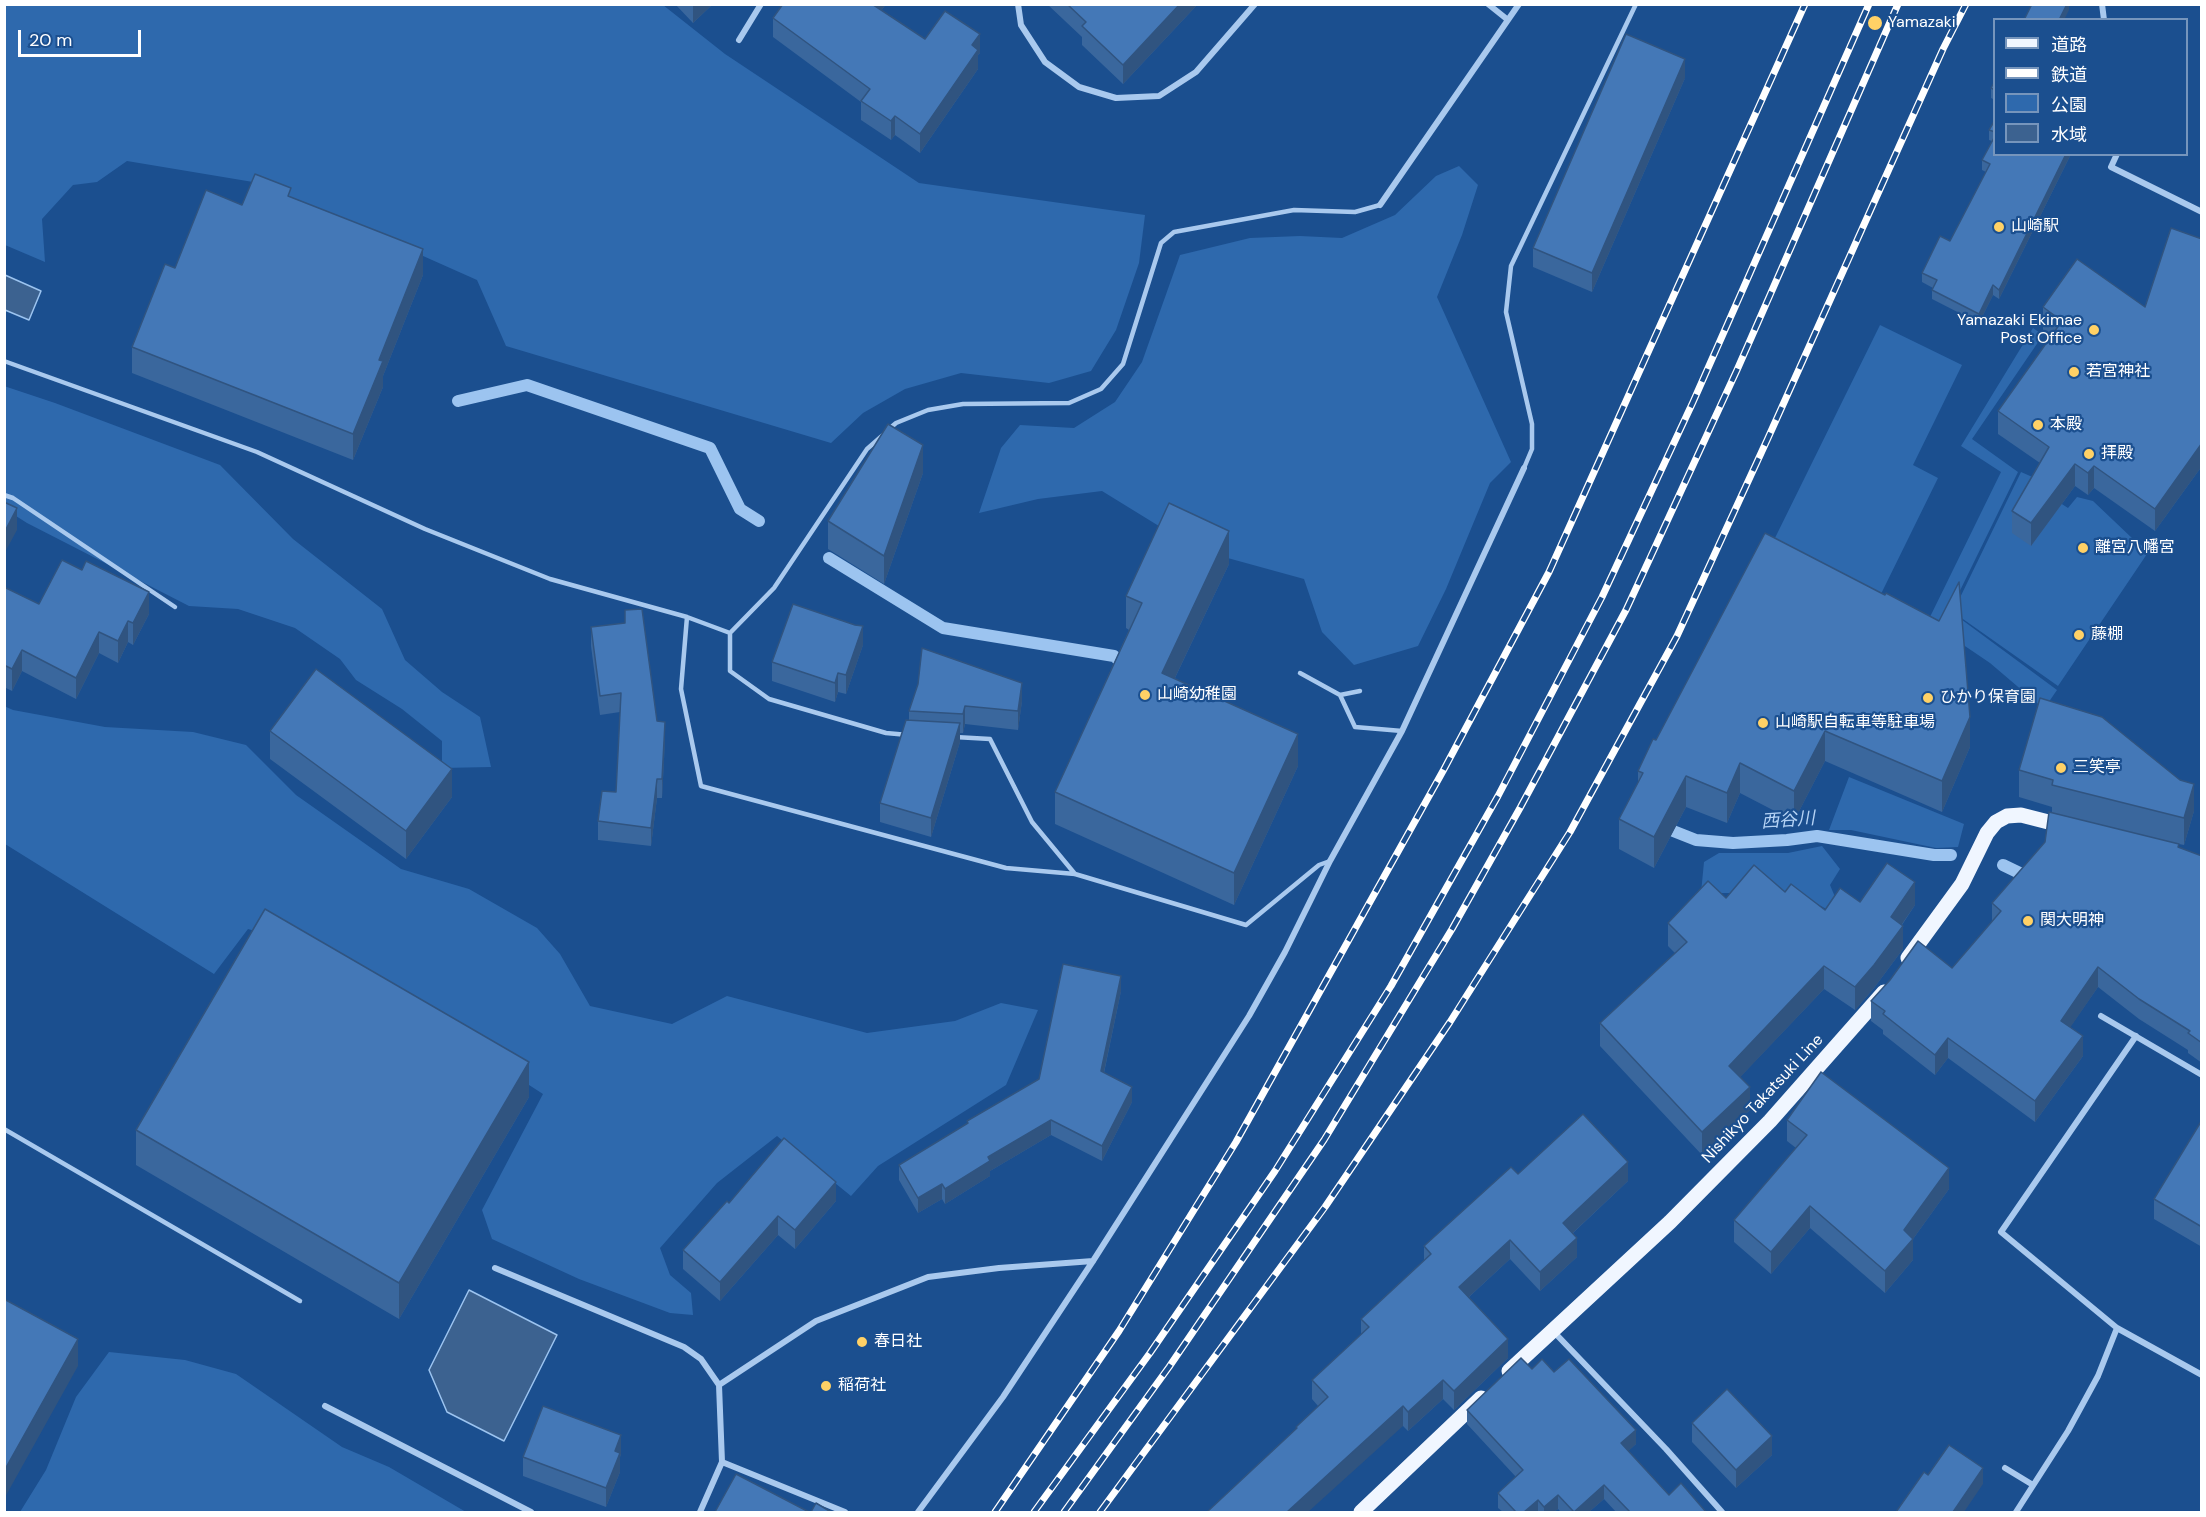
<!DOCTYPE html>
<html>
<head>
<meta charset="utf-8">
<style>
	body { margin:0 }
	#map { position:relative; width:2206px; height:1517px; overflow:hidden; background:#1b4f8f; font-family:"DM Sans","Noto Sans JP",sans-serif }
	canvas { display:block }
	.frame { position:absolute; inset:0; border:6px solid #fff; pointer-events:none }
	.legend { position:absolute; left:1993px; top:18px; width:195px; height:138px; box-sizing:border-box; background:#1b4f8f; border:2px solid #7695bc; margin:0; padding:8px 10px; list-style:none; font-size:18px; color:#fff }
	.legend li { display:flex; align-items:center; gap:12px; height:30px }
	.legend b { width:30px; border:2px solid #7695bc }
	.scale { position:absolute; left:18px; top:30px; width:123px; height:27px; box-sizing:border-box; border:3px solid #fff; border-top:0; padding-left:8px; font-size:18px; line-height:21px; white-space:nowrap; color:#fff; -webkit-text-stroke:4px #1b4f8f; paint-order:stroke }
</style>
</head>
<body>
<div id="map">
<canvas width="2206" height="1517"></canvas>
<div class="frame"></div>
<ul class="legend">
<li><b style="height:8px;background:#f0f6ff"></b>道路</li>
<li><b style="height:8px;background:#fff"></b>鉄道</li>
<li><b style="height:16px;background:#2e69ad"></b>公園</li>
<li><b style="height:16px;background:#3c6290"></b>水域</li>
</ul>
<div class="scale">20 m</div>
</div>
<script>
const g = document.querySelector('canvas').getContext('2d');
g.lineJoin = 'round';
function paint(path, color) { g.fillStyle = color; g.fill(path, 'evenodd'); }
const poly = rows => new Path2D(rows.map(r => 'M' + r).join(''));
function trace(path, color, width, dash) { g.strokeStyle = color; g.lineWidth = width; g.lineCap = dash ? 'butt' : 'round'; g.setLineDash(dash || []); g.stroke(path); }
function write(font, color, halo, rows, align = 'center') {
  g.font = font + ' "DM Sans","Noto Sans JP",sans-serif'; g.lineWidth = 4.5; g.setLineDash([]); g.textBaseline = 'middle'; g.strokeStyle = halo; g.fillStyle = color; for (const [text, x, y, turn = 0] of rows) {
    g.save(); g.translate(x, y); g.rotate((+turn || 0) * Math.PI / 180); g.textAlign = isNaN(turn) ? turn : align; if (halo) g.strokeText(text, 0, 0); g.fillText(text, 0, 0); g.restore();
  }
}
paint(poly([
	[5,4,663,5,725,54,919,183,1145,215,1139,263,1116,330,1091,371,1049,383,961,373,905,389,863,413,831,443,506,346,477,280,259,183,127,161,97,182,73,185,42,219,45,262,5,245],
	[1459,166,1478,185,1462,235,1437,297,1511,462,1490,483,1446,589,1418,646,1354,665,1322,632,1304,579,1224,557,1167,531,1102,491,1038,499,979,513,1001,448,1020,425,1074,428,1115,402,1142,362,1180,255,1250,238,1300,236,1342,238,1395,215,1436,176],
	[1880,325,1962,365,1913,465,1938,478,1880,596,1773,542],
	[2033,328,2043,335,1972,439,2018,472,1950,611,2057,690,2044,709,1990,663,1928,621,2001,472,1961,446],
	[4,386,55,403,220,465,293,539,382,609,405,660,442,692,480,717,491,767,442,768,442,741,402,709,356,680,340,659,295,628,238,609,189,606,27,523,5,509],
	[2021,472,2037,479,2037,488,2068,508,2077,497,2093,501,2133,539,2149,551,2058,686,1953,612],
	[4,706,13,710,105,727,193,732,246,745,296,795,401,869,469,889,537,928,560,954,590,1006,672,1024,727,996,867,1033,955,1021,1001,1003,1038,1010,1006,1085,878,1166,851,1196,777,1136,717,1183,660,1248,670,1275,691,1293,693,1315,670,1313,579,1279,492,1239,482,1210,543,1094,425,1018,266,934,248,929,214,974,5,844],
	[1849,777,1964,824,1958,847,1936,848,1851,830,1829,830],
	[1822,846,1840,869,1830,885,1838,904,1830,911,1810,900,1732,893,1701,893,1704,862,1719,853,1788,853],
	[109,1352,185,1360,236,1374,342,1447,389,1467,466,1512,20,1512,46,1470,76,1397]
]), '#2e69ad');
const water = poly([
	[5,275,41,291,29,320,5,310,5,275],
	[469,1290,557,1335,504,1441,447,1412,429,1370,469,1290]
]);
paint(water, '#3c6290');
trace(water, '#9cc4f0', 1.5);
trace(poly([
	[458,401,527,385,710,448,740,509,759,521],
	[829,558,943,628,1114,656,1128,668],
	[1658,825,1696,840,1733,843,1787,840,1817,836,1934,855,1951,855],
	[2003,865,2032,879]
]), '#9cc4f0', 12);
trace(poly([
	[4,361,257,452,425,529,550,579,687,617,681,689,701,786,1006,868,1075,874,1246,925,1319,865,1330,861],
	[889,429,896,423,928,410,963,404,1069,403,1101,389,1123,364,1161,243,1174,232,1294,210,1355,212,1380,205],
	[1524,468,1532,449,1532,424,1506,312,1511,266,1636,4],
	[4,495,13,498,175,607],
	[687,617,730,633,774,588,867,449,883,435],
	[730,633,730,671,769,699,886,733,908,735],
	[1300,673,1340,695,1355,727,1402,731],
	[1340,695,1360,691],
	[955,737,990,739,1032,822,1075,874],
	[4,1129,300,1301]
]), '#a9c9ee', 4.5);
trace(poly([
	[1018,4,1021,25,1045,62,1079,87,1116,98,1159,96,1196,72,1255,4],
	[1488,4,1508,20],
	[2102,4,2104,20],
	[739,40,761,4],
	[2117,154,2111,167,2202,212],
	[1380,205,1519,4],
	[2101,1016,2202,1075],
	[2136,1036,2001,1232,2117,1328,2202,1375],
	[495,1268,684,1347,701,1359,719,1385],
	[1553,1331,1666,1449,1722,1512],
	[325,1406,531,1512],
	[2005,1468,2033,1485],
	[700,1512,722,1462],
	[845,1512,722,1462,719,1385,816,1321,928,1277,999,1268,1093,1261],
	[918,1512,1003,1397,1093,1261,1249,1016,1285,952,1330,861,1402,731,1524,468],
	[2016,1512,2068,1431,2098,1376,2117,1328]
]), '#a9c9ee', 6);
trace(poly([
	[1908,958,1962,884,1987,833,1996,822,2007,816,2021,815,2068,827],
	[1509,1371,1670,1222,1770,1121,1884,992],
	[1361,1512,1481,1398]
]), '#f0f6ff', 15);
const rail = poly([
	[995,1512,1119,1331,1236,1142,1443,771,1549,572,1805,4],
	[1034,1512,1150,1353,1275,1171,1391,986,1498,796,1602,597,1693,402,1869,4],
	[1064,1512,1169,1367,1324,1140,1452,929,1520,808,1626,610,1737,370,1898,4],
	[1100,1512,1325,1207,1450,1022,1570,832,1677,636,1768,438,1943,49,1966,4]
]);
trace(rail, '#fff', 7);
trace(rail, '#1b4f8f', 4.5, [14]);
paint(poly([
	[675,4,713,4,693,23],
	[886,4,881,11,925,39,980,53,978,55,978,69,920,153,895,135,891,140,861,120,861,102,773,37,773,18],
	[1047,4,1198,4,1123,84,1082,45,1082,37],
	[1685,78,1592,292,1533,267,1533,248],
	[1995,81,1995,100,1991,98,1991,88],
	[1995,120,1995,154,2071,154,1999,299,1993,295,1979,323,1932,299,1932,290,1933,288,1922,282,1922,273,1950,241,1986,172,1982,170,1982,160,1992,141,1989,140,1989,130],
	[291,197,423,275,383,376,383,387,353,460,132,373,132,347,175,268,242,205],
	[2202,239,2202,466,2155,531,2094,488,2088,495,2075,486,2031,546,2012,533,2012,511,2040,463,1998,434,1998,411,2052,336,2043,330,2043,307,2145,307],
	[923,473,884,584,828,549,828,521],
	[1765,533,1970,747,1942,812,1825,761,1794,821,1740,793,1727,823,1686,807,1654,868,1619,849,1619,819,1638,784,1638,771,1656,740],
	[1229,564,1175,678,1298,766,1234,905,1055,824,1055,792,1129,630,1126,628,1126,596],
	[4,587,39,604,149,614,133,645,128,642,118,663,99,653,76,699,22,671,12,691,4,687],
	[591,627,657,721,665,740,662,798,657,798,651,846,598,840,598,821,616,792,620,712,600,715,591,646],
	[863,645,846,694,838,692,835,702,772,681,772,662],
	[918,684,1022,701,1018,730,965,724,963,733,960,733,960,742,931,837,880,822,880,803,909,720,909,711],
	[270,731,452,797,406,859,270,759],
	[2019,770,2194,811,2184,845,2179,844,2179,848,2202,856,2202,1063,2188,1053,2188,1050,2139,1019,2098,987,2070,1027,2083,1056,2035,1122,1948,1058,1935,1075,1883,1034,1883,1030,1871,1021,1871,1001,1952,968,1992,922,1992,903,2045,842,2052,813,2052,807,2019,797],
	[1785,892,1825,910,1860,902,1915,905,1902,925,1903,949,1874,988,1855,1010,1824,989,1740,1077,1750,1110,1702,1155,1600,1046,1600,1023,1675,953,1668,946,1668,923,1726,898],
	[1121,991,1104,1073,1132,1102,1102,1161,1051,1135,990,1171,990,1176,945,1204,942,1199,918,1213,899,1180,899,1165,967,1124,967,1121,1039,1079],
	[529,1097,399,1319,136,1165,136,1130],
	[1787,1120,1949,1189,1913,1239,1913,1260,1885,1293,1810,1228,1771,1274,1734,1242,1734,1220,1796,1148,1787,1141],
	[2202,1120,2202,1247,2154,1219,2154,1199],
	[1518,1174,1628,1181,1573,1233,1577,1257,1540,1291,1510,1259,1469,1297,1508,1358,1454,1410,1443,1399,1408,1431,1403,1426,1296,1430,1296,1427,1318,1406,1312,1399,1312,1380,1361,1334,1361,1319,1424,1260,1424,1246],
	[836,1201,795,1249,778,1235,720,1301,683,1269,683,1250,729,1203],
	[1532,1369,1554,1372,1636,1444,1628,1451,1669,1495,1706,1512,1616,1512,1604,1499,1589,1512,1561,1512,1558,1509,1554,1512,1503,1512,1498,1508,1498,1493,1516,1477,1467,1424,1467,1410],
	[1692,1423,1772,1455,1736,1488,1692,1442],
	[621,1454,620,1457,620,1472,606,1507,523,1476,523,1457]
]), '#3a679d');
paint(poly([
	[693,4,713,4,693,23],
	[872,4,886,4,872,23],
	[1180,4,1198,4,1123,84,1123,65],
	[2067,4,2069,4,2069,10,2064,20,2059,20],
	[980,34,980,53,978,55,978,69,920,153,920,134,972,45],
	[1685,59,1685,78,1592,292,1592,273],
	[895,116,895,135,891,140,891,121],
	[2066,154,2071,154,1999,299,1999,290],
	[423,249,423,275,383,376,383,387,353,460,353,434,379,360],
	[1993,285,1993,295,1979,323,1979,314],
	[2202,443,2202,466,2155,531,2155,509],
	[923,445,923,473,884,584,884,556],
	[2075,464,2075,486,2031,546,2031,523],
	[2094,466,2094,488,2088,495,2088,473],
	[17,508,17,530,4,554,4,533],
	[1229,531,1229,564,1162,705,1162,673],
	[149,592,149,614,133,645,133,623],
	[128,621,128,642,118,663,118,641],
	[863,626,863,645,846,694,846,675],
	[99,632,99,653,76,699,76,678],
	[22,650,22,671,12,691,12,669],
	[838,673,838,692,835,702,835,683],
	[1022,683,1022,701,1018,730,1018,711],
	[965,706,965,724,963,733,963,714],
	[1970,717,1970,747,1942,812,1942,781],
	[665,722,665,740,662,798,662,779],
	[960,723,960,742,931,837,931,818],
	[1825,731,1825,761,1794,821,1794,791],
	[1298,734,1298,766,1234,905,1234,873],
	[1740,763,1740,793,1727,823,1727,793],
	[452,769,452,797,406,859,406,831],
	[1686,776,1686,807,1654,868,1654,837],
	[657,779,657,798,651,846,651,828],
	[2194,784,2194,811,2184,845,2184,818],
	[1915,882,1915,905,1891,940,1891,917],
	[1903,926,1903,949,1874,988,1855,1010,1855,987],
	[1824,966,1824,989,1729,1089,1729,1066],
	[2098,967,2098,987,2061,1041,2061,1021],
	[1121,976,1121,991,1101,1086,1101,1071],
	[2083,1036,2083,1056,2035,1122,2035,1101],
	[1948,1038,1948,1058,1935,1075,1935,1055],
	[529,1062,529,1097,399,1319,399,1283],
	[1132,1087,1132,1102,1102,1161,1102,1146],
	[1750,1087,1750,1110,1702,1155,1702,1132],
	[1051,1120,1051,1135,990,1171,990,1176,945,1204,945,1189,988,1157],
	[1628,1162,1628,1181,1563,1242,1563,1223],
	[1949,1168,1949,1189,1913,1239,1913,1260,1885,1293,1885,1271,1904,1230],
	[836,1182,836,1201,795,1249,795,1230],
	[942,1184,942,1199,918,1213,918,1198],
	[1810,1206,1810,1228,1771,1274,1771,1252],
	[778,1216,778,1235,720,1301,720,1282],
	[1577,1238,1577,1257,1540,1291,1540,1272],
	[1510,1240,1510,1259,1459,1306,1459,1287],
	[78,1339,78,1366,4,1499,4,1471],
	[1508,1339,1508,1358,1454,1410,1454,1391],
	[1443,1380,1443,1399,1408,1431,1408,1412],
	[1403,1406,1403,1426,1308,1512,1287,1512],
	[1636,1430,1636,1444,1621,1458,1621,1443],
	[621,1435,621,1454,620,1457,620,1472,606,1507,606,1488,615,1451],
	[1772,1436,1772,1455,1736,1488,1736,1470],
	[1983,1468,1983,1484,1964,1512,1953,1512],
	[1604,1485,1604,1499,1589,1512,1574,1512],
	[1558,1495,1558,1509,1554,1512,1544,1512,1544,1507],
	[1538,1500,1538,1512,1524,1512]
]), '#305480');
const building = poly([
	[783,4,872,4,925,39,945,11,980,34,972,45,978,50,920,134,895,116,891,121,861,101,870,89,773,18,783,4],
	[1067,4,1180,4,1123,65,1082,26,1086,22,1067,4],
	[2032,4,2067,4,2059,20,2024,20,2032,4],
	[1626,34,1685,59,1592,273,1533,248,1626,34],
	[1995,81,1995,90,1991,88,1995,81],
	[1995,120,1995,132,1989,130,1995,120],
	[1995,136,1995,154,2066,154,1999,290,1993,285,1979,314,1932,290,1937,280,1922,273,1940,236,1950,241,1990,164,1982,160,1995,136],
	[255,174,291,188,288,196,423,249,379,360,383,361,353,434,132,347,165,264,175,268,206,190,242,205,255,174],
	[2171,228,2202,239,2202,443,2155,509,2094,466,2088,473,2075,464,2031,523,2012,511,2049,447,1998,411,2062,321,2043,307,2077,259,2145,307,2171,228],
	[888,424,923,445,884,556,828,521,888,424],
	[4,502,17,508,4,533,4,502],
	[1169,503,1229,531,1162,673,1298,734,1234,873,1055,792,1142,603,1126,596,1169,503],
	[1765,533,1885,595,1886,593,1939,621,1959,582,1970,717,1942,781,1825,731,1794,791,1740,763,1727,793,1686,776,1654,837,1619,819,1643,773,1638,771,1653,739,1656,740,1765,533],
	[62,560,82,570,86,561,149,592,133,623,128,621,118,641,99,632,76,678,22,650,12,669,4,665,4,587,39,604,62,560],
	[793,604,855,625,863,626,846,675,838,673,835,683,772,662,793,604],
	[642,609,657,721,665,722,662,779,657,779,651,828,598,821,602,791,616,792,621,693,600,696,591,627,625,623,625,610,642,609],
	[922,648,1022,683,1018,711,965,706,963,714,909,711,918,684,922,648],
	[316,669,452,769,406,831,270,731,316,669],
	[2040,698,2102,717,2180,780,2194,784,2184,818,2052,785,2053,780,2019,770,2040,698],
	[906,720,960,723,931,818,880,803,906,720],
	[2049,812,2179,844,2178,847,2202,856,2202,1043,2188,1033,2190,1031,2139,999,2098,967,2061,1021,2083,1036,2035,1101,1948,1038,1935,1055,1883,1014,1885,1011,1871,1001,1890,980,1918,941,1952,968,2001,911,1992,903,2045,842,2049,812],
	[1887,863,1915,882,1891,917,1903,926,1874,965,1855,987,1824,966,1729,1066,1750,1087,1702,1132,1600,1023,1687,942,1668,923,1708,881,1726,898,1754,865,1785,892,1791,884,1825,910,1840,888,1860,902,1887,863],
	[265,909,529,1062,399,1283,136,1130,265,909],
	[1063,964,1121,976,1101,1071,1132,1087,1102,1146,1051,1120,988,1157,990,1161,945,1189,942,1184,918,1198,899,1165,968,1123,967,1121,1039,1079,1063,964],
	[1821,1072,1949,1168,1904,1230,1913,1239,1885,1271,1810,1206,1771,1252,1734,1220,1807,1135,1787,1120,1821,1072],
	[1583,1114,1628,1162,1563,1223,1577,1238,1540,1272,1510,1240,1459,1287,1508,1339,1454,1391,1443,1380,1408,1412,1403,1406,1287,1512,1207,1512,1297,1428,1296,1427,1328,1397,1312,1380,1369,1327,1361,1319,1431,1254,1424,1246,1511,1167,1518,1174,1583,1114],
	[2202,1120,2202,1227,2154,1199,2202,1120],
	[784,1138,836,1182,795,1230,778,1216,720,1282,683,1250,727,1201,729,1203,784,1138],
	[4,1299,78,1339,4,1471,4,1299],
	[1521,1358,1532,1369,1542,1359,1554,1372,1569,1359,1636,1430,1621,1443,1669,1495,1681,1483,1706,1512,1630,1512,1604,1485,1574,1512,1558,1495,1544,1507,1538,1500,1524,1512,1516,1512,1498,1493,1523,1470,1467,1410,1521,1358],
	[1727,1389,1772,1436,1736,1470,1692,1423,1727,1389],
	[543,1406,621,1435,615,1451,620,1453,606,1488,523,1457,543,1406],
	[1949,1445,1983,1468,1953,1512,1896,1512,1924,1472,1928,1475,1949,1445],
	[736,1474,809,1512,715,1512,736,1474],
	[816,1503,831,1512,811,1512,816,1503]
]);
paint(building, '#4478b7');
trace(building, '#305480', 1.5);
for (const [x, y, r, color] of [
	[1875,23,8,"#ffd166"],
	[1999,227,6,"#ffd166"],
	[2094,330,6,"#ffd166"],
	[2074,372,6,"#ffd166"],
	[2038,425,6,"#ffd166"],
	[2089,454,6,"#ffd166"],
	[2083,548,6,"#ffd166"],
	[2079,635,6,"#ffd166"],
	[1145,695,6,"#ffd166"],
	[1928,698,6,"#ffd166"],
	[1763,723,6,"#ffd166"],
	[2061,768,6,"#ffd166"],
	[2028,921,6,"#ffd166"],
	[862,1342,6,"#ffd166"],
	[826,1386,6,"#ffd166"]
]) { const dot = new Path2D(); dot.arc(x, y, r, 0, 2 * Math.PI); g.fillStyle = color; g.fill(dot); trace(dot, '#1b4f8f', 2); }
write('16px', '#fff', '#1b4f8f', [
	["Yamazaki",1888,23],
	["山崎駅",2011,227],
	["Yamazaki Ekimae",2082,321,"right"],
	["Post Office",2082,339,"right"],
	["若宮神社",2086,372],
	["本殿",2050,425],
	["拝殿",2101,454],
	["離宮八幡宮",2095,548],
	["藤棚",2091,635],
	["山崎幼稚園",1157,695],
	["ひかり保育園",1940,698],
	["山崎駅自転車等駐車場",1775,723],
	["三笑亭",2073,768],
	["関大明神",2040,921],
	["春日社",874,1342],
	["稲荷社",838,1386]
], 'left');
write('16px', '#fff', '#1b4f8f', [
	["Nishikyo Takatsuki Line",1763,1099,-47]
]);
write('italic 18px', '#b5d3f5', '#1b4f8f', [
	["西谷川",1788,821,-4]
]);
</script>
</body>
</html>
